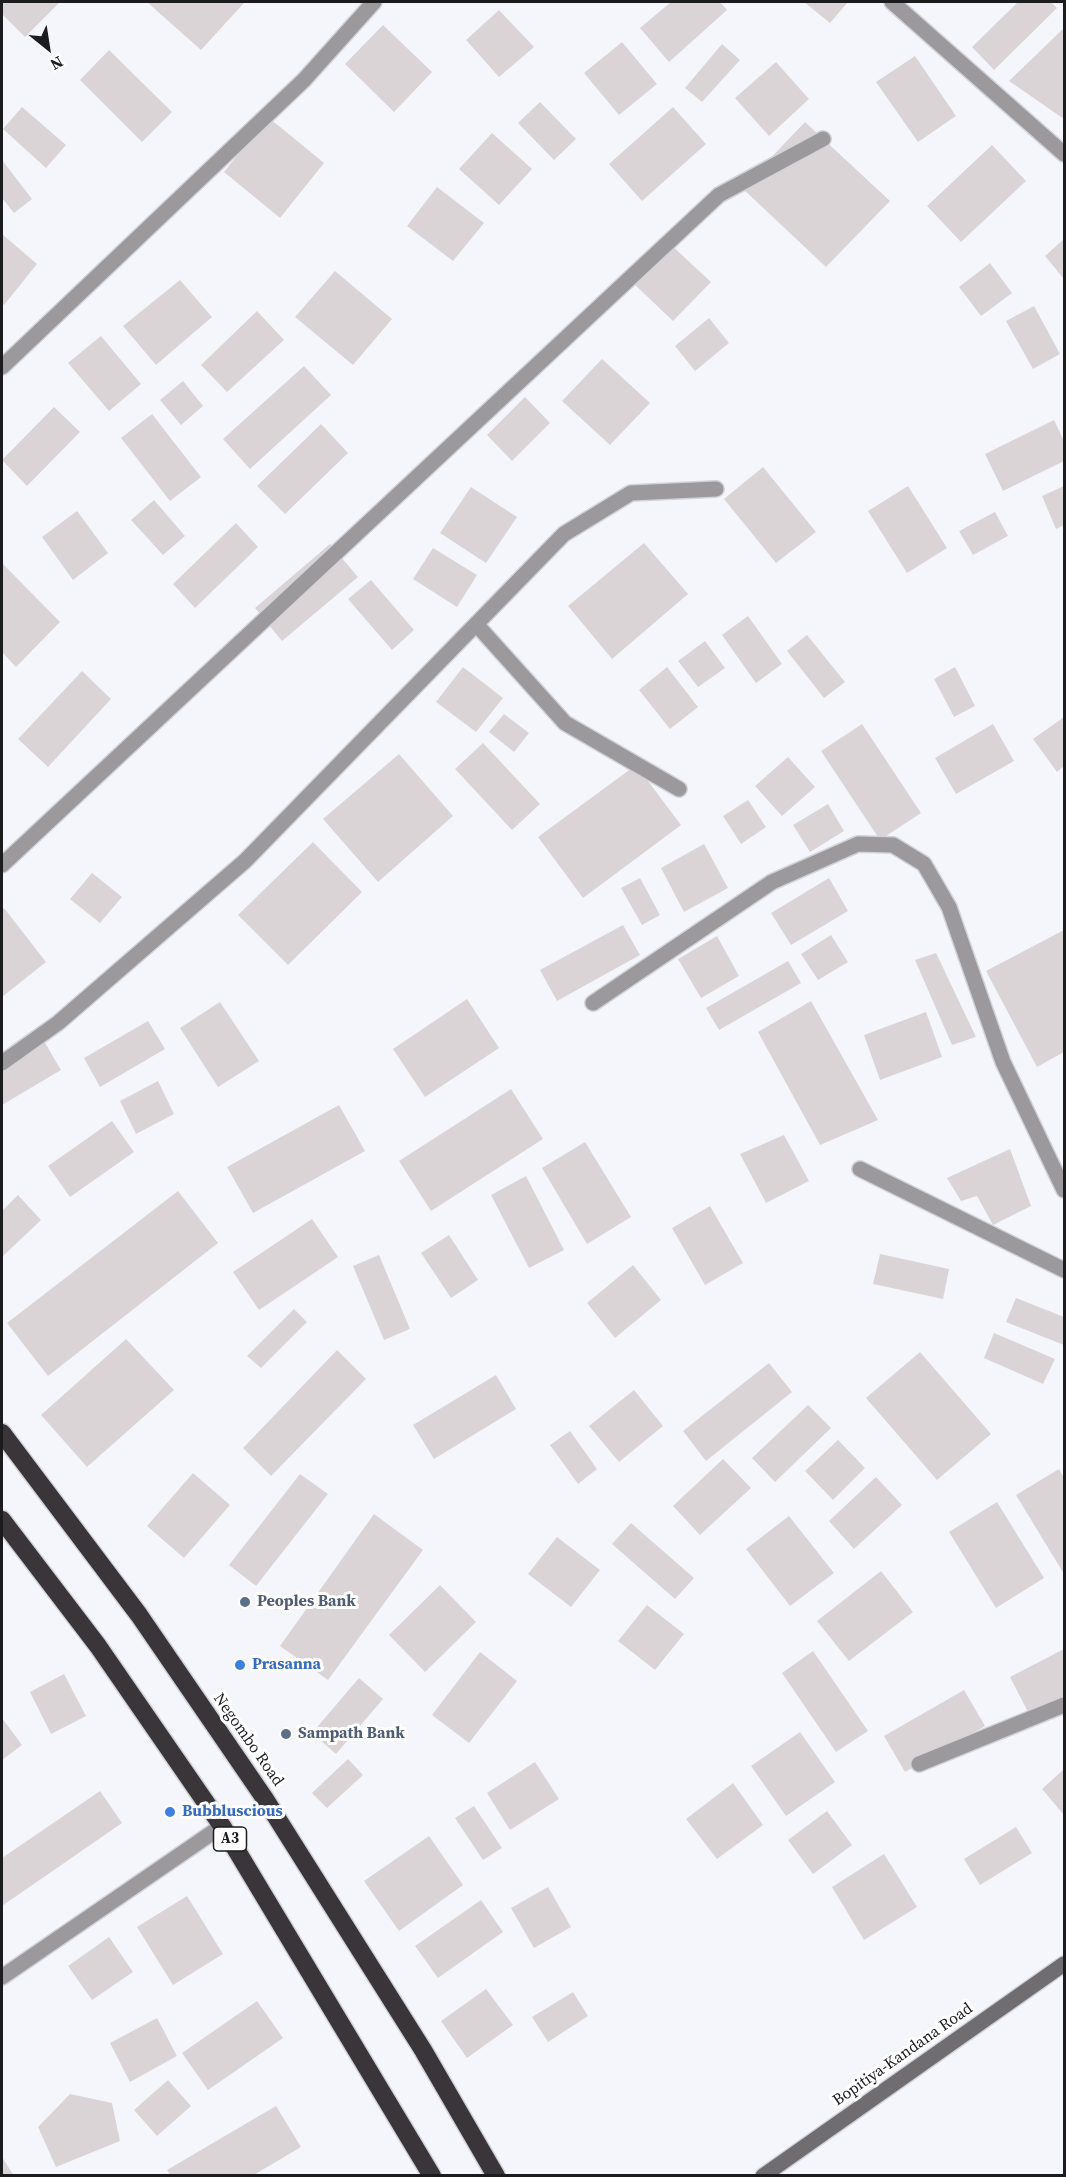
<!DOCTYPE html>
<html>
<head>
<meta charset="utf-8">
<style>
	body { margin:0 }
	#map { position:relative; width:1066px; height:2177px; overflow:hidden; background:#f4f6fc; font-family:"Source Serif 4",serif }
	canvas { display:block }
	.frame { position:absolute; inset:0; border:3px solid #1c1c1f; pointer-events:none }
	.north { position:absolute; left:18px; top:18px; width:60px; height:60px; -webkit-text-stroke:4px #fff; paint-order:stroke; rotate:150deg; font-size:16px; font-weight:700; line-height:24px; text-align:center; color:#1c1c1f }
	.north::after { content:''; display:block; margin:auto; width:21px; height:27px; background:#1c1c1f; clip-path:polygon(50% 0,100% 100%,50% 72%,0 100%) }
</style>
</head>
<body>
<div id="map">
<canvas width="1066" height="2177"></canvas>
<div class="frame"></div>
<div class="north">N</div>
</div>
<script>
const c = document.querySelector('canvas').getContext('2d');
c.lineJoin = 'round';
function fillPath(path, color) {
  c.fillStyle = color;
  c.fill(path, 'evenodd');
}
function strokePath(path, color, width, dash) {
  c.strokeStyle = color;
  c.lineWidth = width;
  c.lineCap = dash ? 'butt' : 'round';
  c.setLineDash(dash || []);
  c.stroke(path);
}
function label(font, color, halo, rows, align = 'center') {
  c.font = font + ' "Source Serif 4",serif';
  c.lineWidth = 6;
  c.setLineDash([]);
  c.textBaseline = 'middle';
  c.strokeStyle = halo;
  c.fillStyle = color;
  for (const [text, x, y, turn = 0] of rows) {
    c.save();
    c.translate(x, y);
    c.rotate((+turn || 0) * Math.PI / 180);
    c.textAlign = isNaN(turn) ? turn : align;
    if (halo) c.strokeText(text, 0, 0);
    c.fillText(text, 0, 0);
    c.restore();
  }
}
fillPath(new Path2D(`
	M2,2h58l-35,35 -23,-23z
	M149,2h93l2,1 -43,47 -53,-47z
	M671,2h49l7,8 -58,52 -29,-34z
	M804,2h44l-18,21z
	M1018,2h33l6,6 -63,62 -22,-23z
	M499,10l35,37 -35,30 -33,-37z
	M383,25l49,47 -38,40 -49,-48z
	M1064,28v91l-55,-38z
	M622,42l35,42 -38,31 -35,-42z
	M722,44l18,16 -38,42 -17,-14z
	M109,50l63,62 -30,30 -62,-62z
	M915,56l41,60 -38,26 -42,-60z
	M776,62l33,37 -40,37 -34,-38z
	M540,102l36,37 -22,21 -36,-37z
	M22,107l44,38 -20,23 -43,-39z
	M673,107l33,37 -64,57 -33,-37z
	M268,117l56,46 -44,55 -56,-46z
	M805,122l85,79 -64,66 -84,-79z
	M492,133l40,36 -33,36 -40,-36z
	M992,145l34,36 -65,61 -34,-36z
	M2,160l30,39 -18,14 -12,-15z
	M437,187l47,36 -31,38 -46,-35z
	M2,234l35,30 -33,41 -2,-2z
	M1064,239v40l-19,-23z
	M669,243l42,39 -38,39 -42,-40z
	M990,263l22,30 -31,23 -22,-29z
	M335,271l57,48 -39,46 -58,-48z
	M180,280l32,37 -56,48 -33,-39z
	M1034,306l26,48 -27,15 -27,-48z
	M257,311l27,29 -57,52 -26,-27z
	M709,318l20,25 -34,28 -20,-25z
	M101,336l40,48 -32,27 -41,-48z
	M602,359l48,44 -40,42 -48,-44z
	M304,366l27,29 -81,74 -27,-30z
	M183,381l20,25 -22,19 -21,-25z
	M525,397l25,26 -38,38 -25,-26z
	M54,407l26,25 -53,54 -25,-26z
	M152,414l49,63 -31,24 -49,-63z
	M1054,420l10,21v20l-61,30 -18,-37z
	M321,424l27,29 -63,61 -28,-28z
	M763,467l53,65 -40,31 -52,-64z
	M908,486l39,62 -40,25 -39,-62z
	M1064,486v39l-8,4 -14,-33z
	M471,487l46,30 -31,46 -46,-30z
	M154,500l31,36 -22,19 -32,-35z
	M77,511l31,42 -35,27 -31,-43z
	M995,512l13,24 -35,19 -14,-24z
	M236,523l22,24 -63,61 -22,-24z
	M644,543l44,51 -76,65 -44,-53z
	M330,544l28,33 -76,64 -27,-33z
	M433,548l44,27 -20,32 -44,-28z
	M2,563l58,59 -44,45 -14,-15z
	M371,580l43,50 -22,20 -44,-51z
	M748,616l34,48 -26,19 -34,-48z
	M807,635l38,47 -21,16 -37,-47z
	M705,641l20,27 -27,19 -20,-26z
	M463,667l40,31 -27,34 -40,-30z
	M667,667l31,40 -28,22 -31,-39z
	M955,667l20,39 -21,11 -20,-38z
	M82,671l29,28 -63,68 -30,-28z
	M504,714l25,19 -15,19 -25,-20z
	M1064,717v49l-7,6 -24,-33z
	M862,724l59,89 -41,27 -59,-89z
	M993,724l21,37 -58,33 -21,-36z
	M483,743l57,61 -28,26 -57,-61z
	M399,754l54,62 -75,66 -55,-63z
	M788,757l27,30 -33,29 -27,-30z
	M636,765l45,60 -98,73 -45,-61z
	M748,800l18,27 -25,17 -18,-28z
	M828,804l16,27 -34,21 -17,-27z
	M313,842l49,50 -74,73 -50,-50z
	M704,844l24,44 -44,24 -23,-44z
	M92,873l30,24 -22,26 -30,-24z
	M640,878l20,37 -18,10 -21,-37z
	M829,878l19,33 -57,34 -20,-32z
	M4,908l42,54 -44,35v-87z
	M623,925l17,30 -83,46 -17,-31z
	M1064,930v122l-27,15 -51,-96z
	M831,935l17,27 -30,18 -17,-26z
	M717,936l22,40 -38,22 -23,-39z
	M936,953l40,84 -24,8 -37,-85z
	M788,961l13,22 -82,47 -13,-22z
	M467,999l32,49 -74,49 -32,-48z
	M811,1001l67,119 -58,25 -62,-113z
	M220,1002l39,59 -41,26 -38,-59z
	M926,1012l16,45 -62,23 -16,-45z
	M148,1021l17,28 -65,38 -16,-29z
	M41,1036l20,34 -59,35v-45z
	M158,1081l16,33 -38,20 -16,-33z
	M511,1089l32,50 -112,72 -32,-50z
	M339,1105l26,46 -112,62 -26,-46z
	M112,1121l22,31 -64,45 -22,-31z
	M784,1135l25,46 -43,22 -26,-49z
	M585,1142l46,75 -44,27 -45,-76z
	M1010,1149l21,57 -38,19 -16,-29 -16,5 -14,-23z
	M526,1176l38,74 -35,18 -38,-73z
	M178,1191l40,52 -170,133 -41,-53z
	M18,1195l23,25 -39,37v-46z
	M710,1206l33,57 -38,22 -33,-57z
	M312,1219l26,38 -79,53 -26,-38z
	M449,1235l29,45 -27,18 -30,-45z
	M880,1254l69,15 -6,30 -70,-15z
	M379,1255l31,74 -26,11 -31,-74z
	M633,1265l28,35 -46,38 -28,-35z
	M1016,1298l48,19v28l-58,-23z
	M294,1309l13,13 -46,46 -14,-12z
	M994,1333l61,26 -12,25 -59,-26z
	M126,1339l48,51 -87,77 -46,-52z
	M337,1350l29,29 -95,97 -28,-28z
	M920,1352l71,82 -54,46 -71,-82z
	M769,1363l23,29 -86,69 -23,-30z
	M496,1375l20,34 -82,50 -21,-34z
	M634,1390l29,36 -44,36 -30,-36z
	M808,1405l23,23 -56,54 -23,-24z
	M570,1431l27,38 -19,15 -28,-39z
	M838,1440l27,28 -32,32 -28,-29z
	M723,1459l28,29 -51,47 -27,-29z
	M1059,1469l5,9v96l-48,-79z
	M193,1473l37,32 -46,53 -37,-32z
	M300,1474l28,20 -72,92 -27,-21z
	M876,1477l26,28 -48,44 -25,-28z
	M997,1502l47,76 -48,30 -47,-76z
	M374,1514l49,36 -95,130 -48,-34z
	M789,1516l45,57 -44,33 -44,-57z
	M631,1523l63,55 -19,21 -63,-55z
	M557,1537l43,33 -29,37 -43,-33z
	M881,1571l32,41 -64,49 -32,-40z
	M440,1585l36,37 -51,50 -36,-37z
	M647,1605l37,29 -29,36 -37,-29z
	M1064,1649v48l-35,17 -19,-37z
	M813,1651l55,80 -32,21 -54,-79z
	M480,1652l37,29 -48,62 -37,-28z
	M64,1674l22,42 -35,18 -21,-42z
	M359,1678l24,21 -47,55 -24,-21z
	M964,1690l21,36 -80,46 -21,-36z
	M2,1718l20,27 -20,15z
	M800,1732l35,50 -49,34 -35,-50z
	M348,1759l15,16 -36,33 -15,-15z
	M535,1762l24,37 -49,31 -23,-37z
	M1064,1769v46l-22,-26z
	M733,1783l30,42 -46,34 -31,-40z
	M100,1791l22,32 -120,83v-48z
	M474,1806l28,42 -19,12 -28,-42z
	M827,1811l25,34 -39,29 -25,-34z
	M1016,1827l16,26 -52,32 -16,-26z
	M429,1836l34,49 -64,46 -35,-50z
	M884,1854l33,53 -53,33 -32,-53z
	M548,1887l23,40 -37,21 -23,-40z
	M187,1896l36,58 -50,31 -36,-58z
	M481,1900l22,32 -65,46 -23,-32z
	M109,1937l24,35 -41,28 -24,-34z
	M486,1989l27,36 -46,33 -26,-37z
	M573,1992l15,24 -40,26 -16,-25z
	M257,2001l26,37 -75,52 -26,-37z
	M157,2018l20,38 -47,26 -20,-39z
	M168,2080l23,26 -34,30 -23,-26z
	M70,2094l42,9 8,38 -64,26 -18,-40z
	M276,2106l25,41 -49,29h-81l-4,-6z
	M2,2157l12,19h-12z`), '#dbd4d6');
const street = new Path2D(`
	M892,2l172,152
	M2,367l302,-287 70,-78
	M476,624l89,99 114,66
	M2,865l717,-670 104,-56
	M593,1003l179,-121 86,-38 35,1 31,19 25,43 54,155 61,128
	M2,1063l56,-40 187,-162 319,-327 67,-41 85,-4
	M860,1169l204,101
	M919,1764l145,-59
	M2,1977l220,-151`);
const secondary = new Path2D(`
	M763,2176l301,-212`);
const highway = new Path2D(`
	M2,1433l137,182 126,184 158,251 73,126
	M2,1520l96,126 124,180 210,350`);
strokePath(street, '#d1d3d9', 18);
strokePath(secondary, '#d1d3d9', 18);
strokePath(highway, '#d1d3d9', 21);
strokePath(street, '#9b999b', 15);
strokePath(secondary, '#706d70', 15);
strokePath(highway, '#393539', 18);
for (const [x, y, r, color] of [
	[245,1602,6,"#5c6f8a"],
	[240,1665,6,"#3f7fe0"],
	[286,1734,6,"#5c6f8a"],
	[170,1812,6,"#3f7fe0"]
]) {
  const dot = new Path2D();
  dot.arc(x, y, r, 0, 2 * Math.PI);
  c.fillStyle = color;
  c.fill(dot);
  strokePath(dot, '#fff', 2);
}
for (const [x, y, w] of [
	[230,1839,33]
]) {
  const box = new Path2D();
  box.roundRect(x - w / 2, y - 12, w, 24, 4.5);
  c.fillStyle = '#fff';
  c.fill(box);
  strokePath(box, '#1c1c1f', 1.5);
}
label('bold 15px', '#1c1c1f', null, [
	["A3",230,1839]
]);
label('bold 16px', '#4e5e75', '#fff', [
	["Peoples Bank",257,1602],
	["Sampath Bank",298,1734]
], 'left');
label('bold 16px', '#366cbe', '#fff', [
	["Prasanna",252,1665],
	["Bubbluscious",182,1812]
], 'left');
label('16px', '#1c1c1f', '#fff', [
	["Negombo Road",248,1740,55],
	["Bopitiya-Kandana Road",903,2055,-35]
]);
</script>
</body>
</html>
